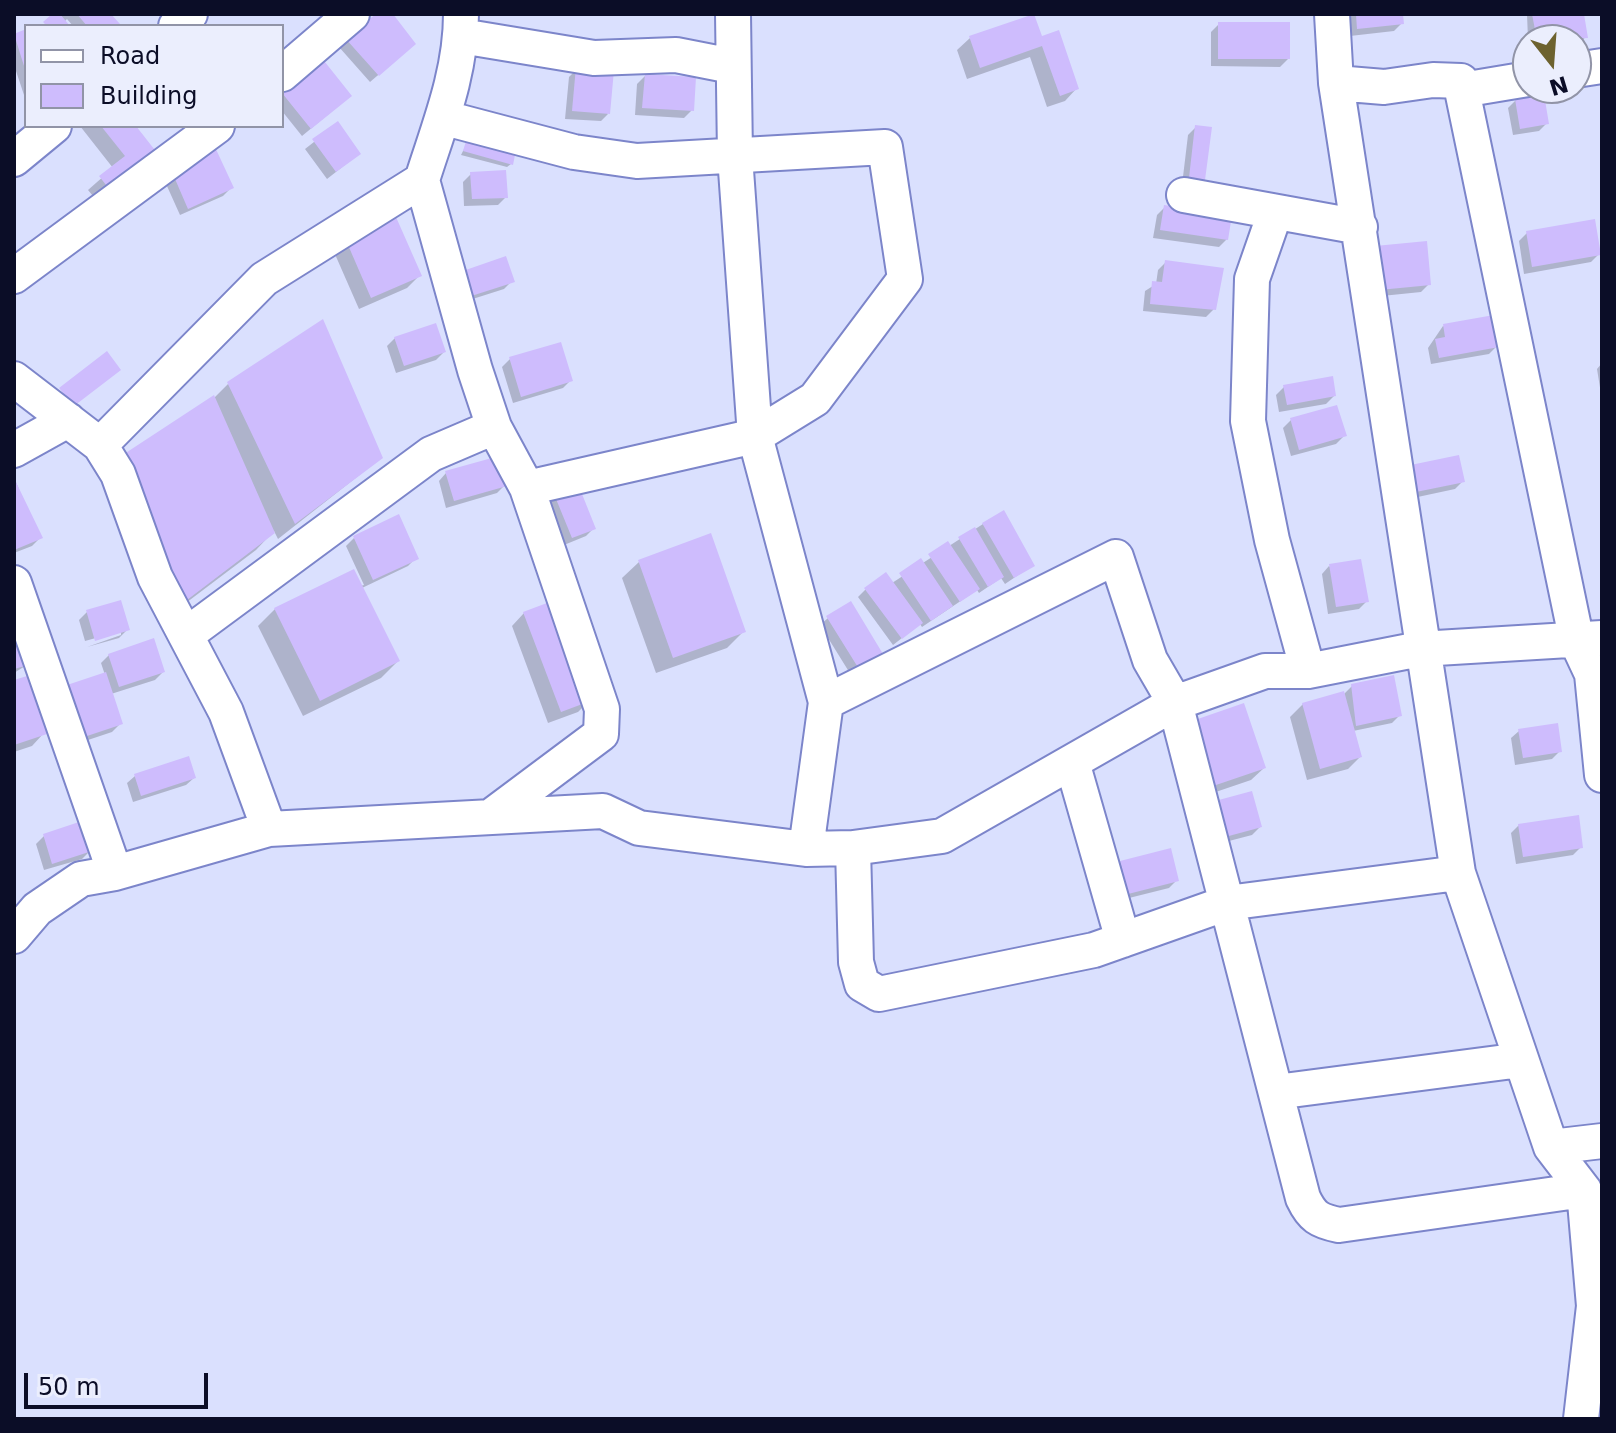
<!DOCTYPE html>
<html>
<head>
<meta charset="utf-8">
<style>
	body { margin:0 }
	#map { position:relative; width:1616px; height:1433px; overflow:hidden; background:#dae0fe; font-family:"DejaVu Sans",sans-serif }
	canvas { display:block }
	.frame { position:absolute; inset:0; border:16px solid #0b0d27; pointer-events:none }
	.legend { position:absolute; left:24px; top:24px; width:260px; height:104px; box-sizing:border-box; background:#ebeefd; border:2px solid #9194a7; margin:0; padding:10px 14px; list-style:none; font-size:24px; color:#0b0d27 }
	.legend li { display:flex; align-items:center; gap:16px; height:40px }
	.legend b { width:40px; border:2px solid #9194a7 }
	.north { position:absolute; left:1512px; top:24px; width:80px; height:80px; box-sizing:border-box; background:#ebeefd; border:2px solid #9194a7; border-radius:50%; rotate:163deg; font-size:22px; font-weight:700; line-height:32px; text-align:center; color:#0b0d27 }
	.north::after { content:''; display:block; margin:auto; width:28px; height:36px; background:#6d622f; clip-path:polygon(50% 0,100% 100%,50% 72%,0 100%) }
	.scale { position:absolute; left:24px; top:1373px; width:184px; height:36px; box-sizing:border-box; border:4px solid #0b0d27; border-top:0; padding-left:10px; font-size:24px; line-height:28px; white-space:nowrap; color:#0b0d27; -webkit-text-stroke:6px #ebeefd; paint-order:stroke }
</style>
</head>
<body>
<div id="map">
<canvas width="1616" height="1433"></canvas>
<div class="frame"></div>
<ul class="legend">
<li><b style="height:10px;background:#fff"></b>Road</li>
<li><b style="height:22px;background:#cebcfd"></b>Building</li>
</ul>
<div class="north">N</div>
<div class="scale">50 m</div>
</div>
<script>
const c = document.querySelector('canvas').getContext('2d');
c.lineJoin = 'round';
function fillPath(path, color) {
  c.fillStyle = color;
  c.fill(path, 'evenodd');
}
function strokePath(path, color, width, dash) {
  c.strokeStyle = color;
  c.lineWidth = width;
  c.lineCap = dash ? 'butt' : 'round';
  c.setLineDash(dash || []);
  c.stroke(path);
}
fillPath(new Path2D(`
	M57,14h51l9,10 -44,2 -6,-7 -3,3 3,4h-25z
	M379,14h12l14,38 -35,30 -31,-35z
	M655,14h35l-35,2z
	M1347,14h54l1,9 -8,8 -44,5z
	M1527,14h55l4,23 -10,8v-5h-48z
	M1033,16l8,22 36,50 -12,13 -18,6 -17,-50 -63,22 -10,-29 13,-12z
	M1219,24l69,35 -8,8 -69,-1v-34z
	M26,32v62l-2,1 -10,-30v-29z
	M577,69l31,45 -7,7 -36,-2 4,-42z
	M645,76l47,34 -8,8 -49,-3 2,-31z
	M282,90l60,13 -40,33 -20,-25z
	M1516,100l31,23 -8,8 -26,4 -5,-27z
	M337,124l22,30 -32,25 -22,-30z
	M80,126h53l22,27 -58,48 -9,-11 25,-22z
	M1196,127l8,52 -8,8 -14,-2 6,-50z
	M467,143l44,21 -4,3 -46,-12z
	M471,174l35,23 -8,8 -34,1 -1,-24z
	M162,175l69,13 -8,8 -43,19z
	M1165,207l62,32 -8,8 -66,-9 4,-23z
	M1527,233l72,21 -8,8 -67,12 -5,-33z
	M346,240l73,36 -12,12 -48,21 -25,-57z
	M1425,243l4,41 -8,8 -49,5z
	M1166,262l48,47 -8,8 -63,-6 2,-20 11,-7 2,-14z
	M458,274l54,7 -8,8 -47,15z
	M322,322l59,136 -103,81 -4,-8 -18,19 -86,65 -67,-139 111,-78 14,-14z
	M1443,326l54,20 -8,8 -58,10 -3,-16z
	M395,338l49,14 -8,8 -40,13 -9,-27z
	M510,359l61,21 -8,8 -50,15 -11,-36z
	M1602,363v37l-5,-31z
	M1284,387l50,9 -8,8 -47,8 -3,-17z
	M1291,420l53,16 -8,8 -45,12 -8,-28z
	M446,473l59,12 -8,8 -51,15 -7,-27z
	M1394,477l69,4 -8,8 -56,12z
	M15,480l25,58 -8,8 -18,7z
	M555,495l39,33 -8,8 -22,9 -17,-42z
	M983,524l50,41 -28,19 -4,-6 -22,15 -2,-3 -55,37 -2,-3 -27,21 -35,-48 8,-8 26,-6z
	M354,538l62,20 -8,8 -46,22 36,73 -17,17 -78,38 -45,-90 17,-17 89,-24 -18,-39z
	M639,562l105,69 -17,17 -71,25 -34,-95z
	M1329,566l38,35 -8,8 -31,5 -6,-40z
	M87,612l40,18 -8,8 -32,9 34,-12v-4l-36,10 -6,-21z
	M524,613l66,87 -12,12 -30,11 -36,-97z
	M828,618l52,36 -29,21 -31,-50z
	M14,649l16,14 -16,10z
	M109,655l54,17 -8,8 -44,14 9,30 -8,8 -39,13 32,-70 -4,-12z
	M14,682l30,51 -12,13 -18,6z
	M1352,686l48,29 -8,8 -39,8 7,26 -12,12 -41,11 -17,-63 13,-13 40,-9z
	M1243,706l21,62 -13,12 -50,17z
	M1519,731l41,20 -8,8 -37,6 -4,-27z
	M135,776l59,2 -8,7 -53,17 -6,-19z
	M1197,814l63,13 -8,8 -46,12z
	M1519,825l62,22 -8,8 -57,9 -5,-31z
	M44,836l46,15 -8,8 -38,11 -8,-26z
	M1121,862l56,18 -8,8 -48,12 -8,-30z`), '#0003');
fillPath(new Path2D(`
	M52,14h8l10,12h-23l-4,-4z
	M77,14h34l9,10 -33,2z
	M376,14h17l23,30 -37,32 -34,-38z
	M1034,14l8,22 17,-6 20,59 -19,7 -18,-50 -62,22 -11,-32z
	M1356,14h47l1,10 -47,5z
	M1532,14h52l4,24 -51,2z
	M1218,22h72v37h-72z
	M26,29v40h-1l-11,-35z
	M321,57l31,39 -41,33 -29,-36v-5z
	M576,67l38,3 -4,44 -38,-3z
	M645,74l51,3 -2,34 -52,-3z
	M1544,94l5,30 -29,5 -5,-30z
	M338,121l23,33 -25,18 -24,-33z
	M1195,125l17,2 -7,53 -16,-2z
	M101,126h35l22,28 -48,36 -11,-14 26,-20z
	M466,141l49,14 -2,10 -50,-14z
	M214,145l20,43 -46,21 -19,-44z
	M506,170l2,28 -36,1 -2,-27z
	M1164,205l68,10 -4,25 -68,-10z
	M396,217l26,59 -51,22 -26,-60z
	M1595,219l6,36 -69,12 -6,-36z
	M1427,241l4,44 -52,5 -4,-44z
	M506,256l9,26 -50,16 -8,-25z
	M1165,260l59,8 -8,42 -66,-6 2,-23 10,1z
	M1494,315l5,32 -60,11 -4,-19 10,-2 -2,-13z
	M323,319l60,139 -88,66 -68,-142z
	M436,323l10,29 -42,14 -10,-29z
	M561,342l12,39 -52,16 -12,-40z
	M107,351l14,19 -47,36 -15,-18z
	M1333,376l3,20 -49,9 -4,-20z
	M214,395l61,138 -88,67 -69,-142z
	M1337,405l10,31 -48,14 -9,-32z
	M1459,455l6,27 -59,12 -5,-27z
	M499,456l8,30 -53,15 -9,-30z
	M14,478l29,60 -29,12z
	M578,484l18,45 -24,9 -18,-44z
	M1004,510l31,56 -21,12 -32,-55z
	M399,514l20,45 -46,21 -20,-44z
	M975,527l29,50 -16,10 -30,-50z
	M711,533l35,99 -73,26 -35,-98z
	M948,541l32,48 -20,13 -32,-48z
	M921,558l32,48 -22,15 -32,-48z
	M1361,559l8,43 -33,5 -7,-43z
	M354,569l46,92 -80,40 -46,-93z
	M886,572l37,51 -21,16 -38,-51z
	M121,600l9,30 -35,11 -9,-31z
	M555,600l38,100 -32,12 -38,-100z
	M851,601l32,53 -24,15 -33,-53z
	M154,638l11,34 -46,15 -11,-33z
	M27,643l5,21 -18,5v-22z
	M106,672l17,52 -42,14 -17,-52z
	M1394,675l8,41 -46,10 -5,-42z
	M27,676l20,58 -33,11v-65z
	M1344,691l18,66 -42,12 -18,-66z
	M1244,703l22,65 -53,18 -21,-65z
	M1558,723l4,29 -39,6 -5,-29z
	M189,756l7,22 -55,18 -7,-22z
	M1252,791l10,36 -48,13 -10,-36z
	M1579,815l4,33 -60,9 -5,-33z
	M82,821l10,30 -40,13 -9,-30z
	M1171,848l8,33 -51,13 -8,-33z`), '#cebcfd');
const minor = new Path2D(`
	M733,14l2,142 20,280 71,266 -20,147
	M1332,14l4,69 122,790 93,274 33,43 10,116 -13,113
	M176,26l14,-12
	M461,36l133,22 82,-3 56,11
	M1576,70l26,-4
	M282,74l70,-60
	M1336,83l48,4 49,-7 28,1 1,9 66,-11
	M1462,90l115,552 15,32 10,101
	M14,159l40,-33
	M422,180c17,-54 39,-107 39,-166
	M1184,195l176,32
	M1275,213l-23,66 -4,142 24,119 36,131
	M14,276l203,-150
	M14,379l86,66 18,29 37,103 71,135 43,117 -154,44 -34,6 -44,30 -23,27
	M100,445l164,-166 158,-99 53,190 19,57 33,61 228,-52 60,-37 90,-120 -20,-132 -248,14 -63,-9 -129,-34
	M14,450l54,-30
	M14,583l101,290
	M186,635l245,-181 63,-27
	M826,702l290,-145 34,103 25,43 128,495c9,19 16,23 36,27l245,-35
	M1072,762l51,178
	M494,814l107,-80 1,-25 -75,-221
	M269,829l334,-18 36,17 167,21 47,-1 89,-12 233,-133 90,-32h43l112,-22 182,-11
	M853,848l3,114 6,22 17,10 215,-44 133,-47 231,-30
	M1276,1092l245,-32
	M1551,1147l51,-6`);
strokePath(minor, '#7c85ca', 38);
strokePath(minor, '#fff', 34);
</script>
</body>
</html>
